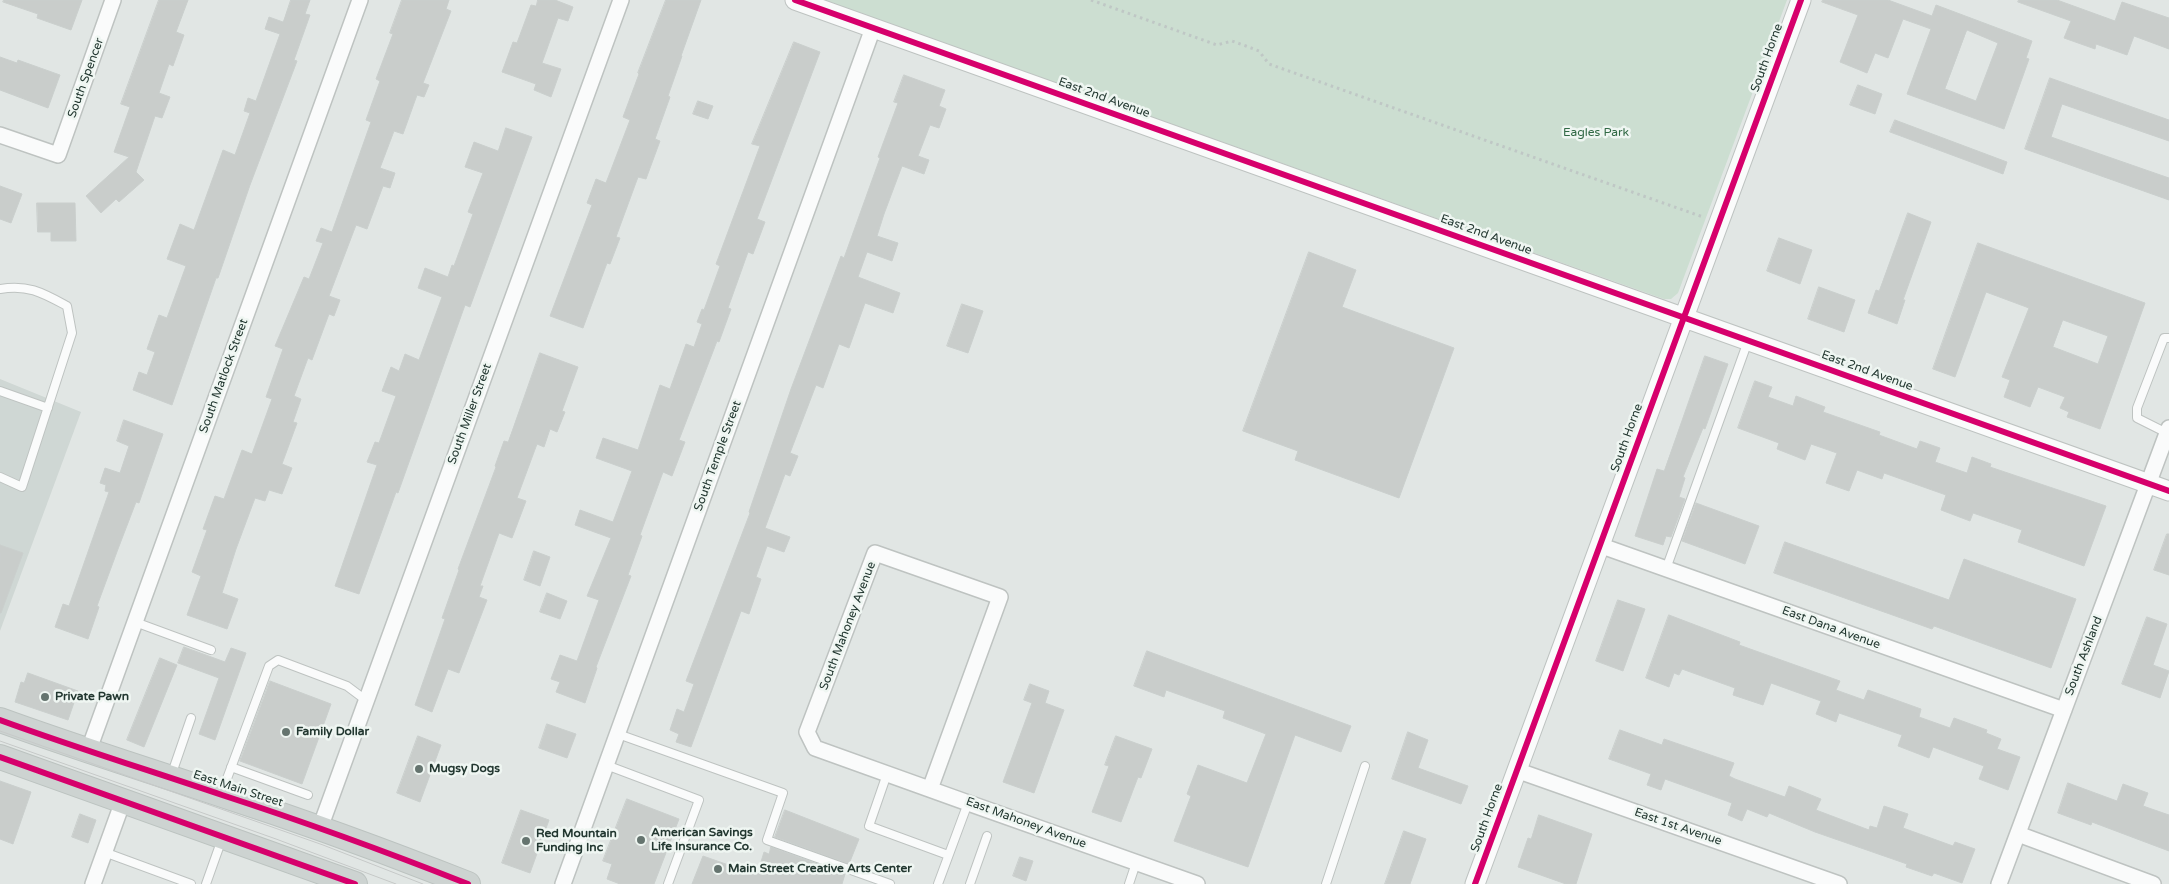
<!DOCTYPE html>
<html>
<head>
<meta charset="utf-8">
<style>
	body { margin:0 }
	canvas { display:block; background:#e1e6e4 }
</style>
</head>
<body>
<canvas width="2169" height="884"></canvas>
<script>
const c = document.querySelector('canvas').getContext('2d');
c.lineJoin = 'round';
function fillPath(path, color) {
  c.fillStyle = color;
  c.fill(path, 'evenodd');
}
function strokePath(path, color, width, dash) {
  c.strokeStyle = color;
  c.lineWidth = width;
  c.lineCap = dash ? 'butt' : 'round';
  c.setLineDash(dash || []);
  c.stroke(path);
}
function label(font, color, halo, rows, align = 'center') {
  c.font = font + ' "Varela Round",sans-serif';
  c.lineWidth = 5;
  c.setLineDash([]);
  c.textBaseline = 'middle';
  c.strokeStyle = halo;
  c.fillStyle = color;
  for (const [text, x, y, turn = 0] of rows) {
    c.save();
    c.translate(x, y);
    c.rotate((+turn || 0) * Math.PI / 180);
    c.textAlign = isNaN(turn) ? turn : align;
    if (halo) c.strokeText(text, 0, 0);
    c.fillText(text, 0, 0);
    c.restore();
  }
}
fillPath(new Path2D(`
	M0,379l81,33 -81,219z`), '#cfd7d4');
fillPath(new Path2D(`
	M823,0h964l-109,293 -7,6h-7z`), '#ccded1');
const building = new Path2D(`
	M4,0h78l-11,30 -34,-12 1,-4 -35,-12z
	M159,0h29l-12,32 8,3 -11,31 -4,-2 -10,29 11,4 -8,21 -7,-2 -19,56 8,8 -25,22 -3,-3 -15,14 -15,-17 43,-39 -15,-5 16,-45 -9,-3z
	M291,0h19l-5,14 5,1 -16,45 3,1 -47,124 -32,93h-2l-44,127 -39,-15 6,-18 8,3 8,-23 -8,-3 12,-34 8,3 19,-52 -19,-7 13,-35 14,6 29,-80 12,5 15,-42 -6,-2 4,-13 8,3 24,-67 -15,-5 4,-12 14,5z
	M402,0h47l-3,9 5,2 -28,72 6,2 -5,12 -7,-2 -14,39 -9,-3 -14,37 15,5 -5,15 -7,-2 -16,43 -11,-4 -27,71 11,4 -6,16 -5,-2 -17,46 -4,-2 -14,38 7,3 -8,23 4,1 -15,41 10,4 -10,26 -13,-4 -4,11 -10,-3 -19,51 -14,44 16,6 -11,30 -40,-14 14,-39 -9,-4 15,-42 -4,-1 12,-33 9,3 18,-49 10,4 20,-55 -6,-2 17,-48 -8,-3 29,-69 5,2 14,-36 -7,-2 5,-13 11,4 39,-110 -5,-2 14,-39 -4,-2 17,-45 -3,-1z
	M538,0h17l18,7 -5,14 -10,-3 -16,45 19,6 -10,28 -17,-7 2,-6 -34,-12 11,-30 4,1 14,-38 5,1z
	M666,0h35l-20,56h1l-14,40 2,1 -15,42 5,2 -14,38 -8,-2 -22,60 4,1 -10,26 -3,-1 -24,65 -33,-12 42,-111 -5,-2 9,-24 10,4 24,-63 -7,-3 16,-43 -1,-1z
	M1823,0h65l44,16 4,-11 96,36 -6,17 3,1 -25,70 -97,-35 24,-65 -28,-10 -15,39 -13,-5 -8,20 -27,-11 18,-47 -36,-13zM1967,30l31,13 -22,58 -31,-12z
	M2019,0h38l58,21 7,-19 47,16v31l-35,-13 -7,19 -31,-11 -1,5 -31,-11 7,-17 -53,-19z
	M794,42l26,10 -63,167 8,3 -12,32 -5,-2 -20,56 3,1 -12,33 -2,-1 -38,99 6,2 -13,34 -9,-4 -23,63 2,1 -14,39 3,1 -35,91 1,1 -12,35 -29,-11 4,-10 -9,-3 9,-24 17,6 22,-61 -12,-4 24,-58 -36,-13 5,-15 33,12 19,-51 -36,-13 7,-20 35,12 22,-65 10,4 16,-45 8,3 8,-23 -5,-2 5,-13 2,1 16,-44 -4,-2 44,-118 -8,-2z
	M0,57l17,6 1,-3 42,15 -12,33 -48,-18z
	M904,75l41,15 -6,16 7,3 -7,19 -9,-3 -12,31 11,4 -5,14 -22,-8 -18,48 -7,22 21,7 -6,18 -25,-9 -9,25 42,16 -7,20 -28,-10 -16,45 -10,-4 -16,44 -7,-3 -26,68 8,3 -8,20 -5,-2 -20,54 25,9 -6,15 -17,-6 -11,31 5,2 -12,35 -8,-3 -50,136 -15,-5 3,-8 -9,-4 7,-21 7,3 10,-28 -8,-3 64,-168 -1,-1 42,-123 50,-133 3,2 36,-100 -2,-1 20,-54 -4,-1z
	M2050,78l119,42v21l-107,-37 -11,33 118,41v22l-144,-51z
	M1858,85l24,9 -7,20 -25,-9z
	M698,101l15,5 -5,13 -15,-5z
	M1895,120l112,42 -4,12 -113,-42z
	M506,128l26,9 -62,170 -5,-2 -67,188 -2,-1 -37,102 -24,-8 42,-121 -10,-3 8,-20 4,1 17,-47 -14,-5 9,-24 8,4 6,-17 14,6 23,-63 -24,-9 7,-20 23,9 4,-12 2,1 19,-52 -5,-2 15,-39 -18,-6 9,-25 24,9z
	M0,186l22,8 -11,29 -11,-4z
	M37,203h38l1,38h-25v-9h-13z
	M1908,213l23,9 -28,78h2l-8,24 -29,-11 8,-23 3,1z
	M1779,238l33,12 -12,34 -33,-13z
	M1978,243l167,60 -45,126 -33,-12 2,-5 -9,-4 5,-11 -27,-10 -8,20 -26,-10 6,-17 -8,-3 27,-69 -43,-16 -31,85 -22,-8zM2063,320l45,16 -10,28 -45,-17z
	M1309,252l47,18 -14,37 112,41 -55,150 -104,-38 3,-9 -55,-20z
	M1819,287l36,13 -11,32 -36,-13z
	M962,304l21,7 -15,42 -21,-7z
	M540,353l38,14 -16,44 3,1 -8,20 -7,-3 -6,18 -7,-3 -20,54 9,3 -14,37 -13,-5 -19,53h3l-4,11 8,3 -28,73 -11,-4 -16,43 -17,-7 30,-86 -3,-1 17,-48 -1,-1 38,-102 -1,-1 9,-25 4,1z
	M1705,356l23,8 -23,65 -2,-1 -20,49 2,1 -6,19 6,2 -14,38 -5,-1 -3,9 -28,-9 22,-67 7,2z
	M1755,381l17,6 -4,10 25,9 3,-10 29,11 -2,5 57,20 -1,3 38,14 3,-8 20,7 -5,14 32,11 5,-16 19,7 -1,3 116,39 -22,60 -66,-24 4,-12 -49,-17 -3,8 -29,-11 5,-15 -62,-22 -2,6 -25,-9 -8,21 -23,-8 11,-30 -26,-9 -6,16 -28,-11 2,-6 -41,-15z
	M124,420l39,14 -24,69 -3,-1 -18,47 -21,57 2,1 -11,32 -33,-12 8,-23 6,2 40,-114 -4,-1 1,-6 -6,-2 5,-15 15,5 9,-27 -12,-5z
	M1696,503l63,23 -14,38 -63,-23z
	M2167,534h2v41l-15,-5z
	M1785,542l164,58 15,-41 112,40 -25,69 -117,-42 -2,3 -158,-56z
	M0,545l23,8 -22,60h-1z
	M534,551l16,6 -10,29 -16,-6z
	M547,593l20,8 -7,18 -20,-7z
	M1618,600l27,9 -22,62 -27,-10z
	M1669,615l71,27 -1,3 101,36 -4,9 28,10 4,-10 53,19 -2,8 31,11 4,-10 33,12 -1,3 15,6 -4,10 23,8 -12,33 -29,-11 5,-13 -51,-19 -4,11 -31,-12 4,-11 -63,-22 -3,9 -20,-8 5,-13 -50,-18 -8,22 -30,-10 2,-7 -53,-19 -3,6 -5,-2 -5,14 -23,-9z
	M2147,617l20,7 -14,41 16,6 -9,27 -38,-14z
	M184,647l41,15 6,-14 15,5 -31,87 -16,-6 20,-56 -41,-15z
	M1147,651l204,75 -10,26 -46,-17 -47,132 -74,-26 17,-45 -4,-2 11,-29 49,18 19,-49 -43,-16 2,-7 -59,-21 -2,7 -30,-11z
	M160,658l17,7 -33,82 -17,-7z
	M28,673l50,18 -10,29 -53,-18 6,-20 3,1z
	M270,681l61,23 -29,80 -62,-23z
	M1030,684l19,7 -4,12 19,7 -30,83 -31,-11 29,-79 -8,-3z
	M547,724l29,10 -9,24 -28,-10z
	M1620,730l42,15 2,-6 70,24 -5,13 6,3 50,18 4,-11 32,13 -5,11 53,20 1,-4 7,2 7,-22 24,8 -5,14 50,18 2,-4 20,7 -13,34 -28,-10 -2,3 -26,-9 1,-3 -92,-32 -46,-19 -2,4 -20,-8 -5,12 -14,-6 4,-12 -67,-24 -4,11 -14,-5 4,-11 -42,-15z
	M1408,732l20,8 -10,28 50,18 -7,18 -69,-25z
	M418,736l23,9 -21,57 -23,-9z
	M1116,736l36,13 -11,29 -3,-1 -17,45 -29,-10 17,-46 -4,-1z
	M0,781l31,11 -18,52 -13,-5z
	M2068,783l49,18 6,-17 25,9 -5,13 26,9v36l-77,-29 -1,3 -33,-12z
	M627,799l52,20 -25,65h-34l-13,-5 5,-15 -9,-3z
	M521,810l28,10 -19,53 -28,-10z
	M785,810l74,29 -10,25 -74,-27z
	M80,814l16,6 -8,23 -16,-6z
	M1539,815l53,19 -16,50h-10l-48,-17 10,-29 3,1z
	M1404,831l22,8 -16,45h-25z
	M771,847l74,27 -3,10h-150l11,-28 54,19 7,-23 5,2z
	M1020,857l13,4 -7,20 -13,-5z`);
fillPath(building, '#c9cdcb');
strokePath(building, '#cacfcd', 1);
const service = new Path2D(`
	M0,289c28,-5 43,4 67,17l5,27 -50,154 -22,-10
	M0,391l48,17
	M2167,433l-30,-15v-10l27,-70h5
	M1666,569l82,-228
	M135,622l76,28
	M618,734l165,59 -16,47 123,44
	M606,765l93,35 -31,84
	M231,767l77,28
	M887,774l-18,52 79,29
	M171,776l20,-58
	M222,792l47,-126 9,-6 69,26 20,15
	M104,852l87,32
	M206,884l16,-45
	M938,884l30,-81
	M970,884l17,-48
	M1129,884l7,-21
	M1326,884l39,-118`);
const minor = new Path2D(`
	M0,135l58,20 55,-155
	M1599,545l465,165
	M88,752l272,-752
	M1516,770l323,114
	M930,789l70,-192 -125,-44 -68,179 8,16c127,46 255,91 382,136
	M320,828l301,-828
	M2018,834l135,50
	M93,884l30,-83
	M563,884l310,-856
	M1999,884l170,-456`);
const tertiary = new Path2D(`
	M795,0l1374,491
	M1475,884l326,-884`);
const primary = new Path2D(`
	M0,720c74,27 148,50 222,75 83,27 165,57 246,89
	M0,757l355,127`);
strokePath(service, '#bec3c1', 10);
strokePath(minor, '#bec3c1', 18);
strokePath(tertiary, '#bec3c1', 21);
strokePath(primary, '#bcc3c0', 26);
strokePath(new Path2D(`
	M1091,0l126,45 15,-4 14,5 13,5 10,13 434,153`), '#bfc7c5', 3, [2.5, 4]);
strokePath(service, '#fafbfb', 8);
strokePath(minor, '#fafbfb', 15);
strokePath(tertiary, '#fafbfb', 19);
strokePath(primary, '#cdd3d1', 24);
strokePath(new Path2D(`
	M0,731l323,114 100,39
	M0,741l276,98 120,45`), '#c6c9c8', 1);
strokePath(new Path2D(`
	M795,0l1374,491
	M0,720c74,27 148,50 222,75 83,27 165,57 246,89
	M0,757l355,127
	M1475,884l326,-884`), '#d6006c', 6);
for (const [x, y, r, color] of [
	[45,697,5,"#65746f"],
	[286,732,5,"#65746f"],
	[419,769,5,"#65746f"],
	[641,840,5,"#65746f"],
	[526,841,5,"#65746f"],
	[718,869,5,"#65746f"]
]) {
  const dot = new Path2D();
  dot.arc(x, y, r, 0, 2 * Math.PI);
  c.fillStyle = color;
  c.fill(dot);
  strokePath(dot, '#eff6f2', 2);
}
label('12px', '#223730', '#eff6f2', [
	["South Horne",1767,58,-70],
	["South Spencer",86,78,-70],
	["East 2nd Avenue",1104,98,20],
	["East 2nd Avenue",1486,235,20],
	["East 2nd Avenue",1867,371,20],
	["South Matlock Street",224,376,-70],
	["South Miller Street",470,414,-70],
	["South Horne",1627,438,-70],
	["South Temple Street",718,456,-70],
	["South Mahoney Avenue",848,626,-69],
	["East Dana Avenue",1831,628,20],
	["South Ashland",2084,656,-69],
	["East Main Street",238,789,18],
	["South Horne",1487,818,-70],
	["East Mahoney Avenue",1026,823,20],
	["East 1st Avenue",1678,827,19]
]);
label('12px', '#316945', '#eff6f2', [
	["Eagles Park",1596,133]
]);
label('bold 12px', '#223730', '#eff6f2', [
	["Private Pawn",55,697],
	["Family Dollar",296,732],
	["Mugsy Dogs",429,769],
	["American Savings",651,833],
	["Life Insurance Co.",651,847],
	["Red Mountain",536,834],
	["Funding Inc",536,848],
	["Main Street Creative Arts Center",728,869]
], 'left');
</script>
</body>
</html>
